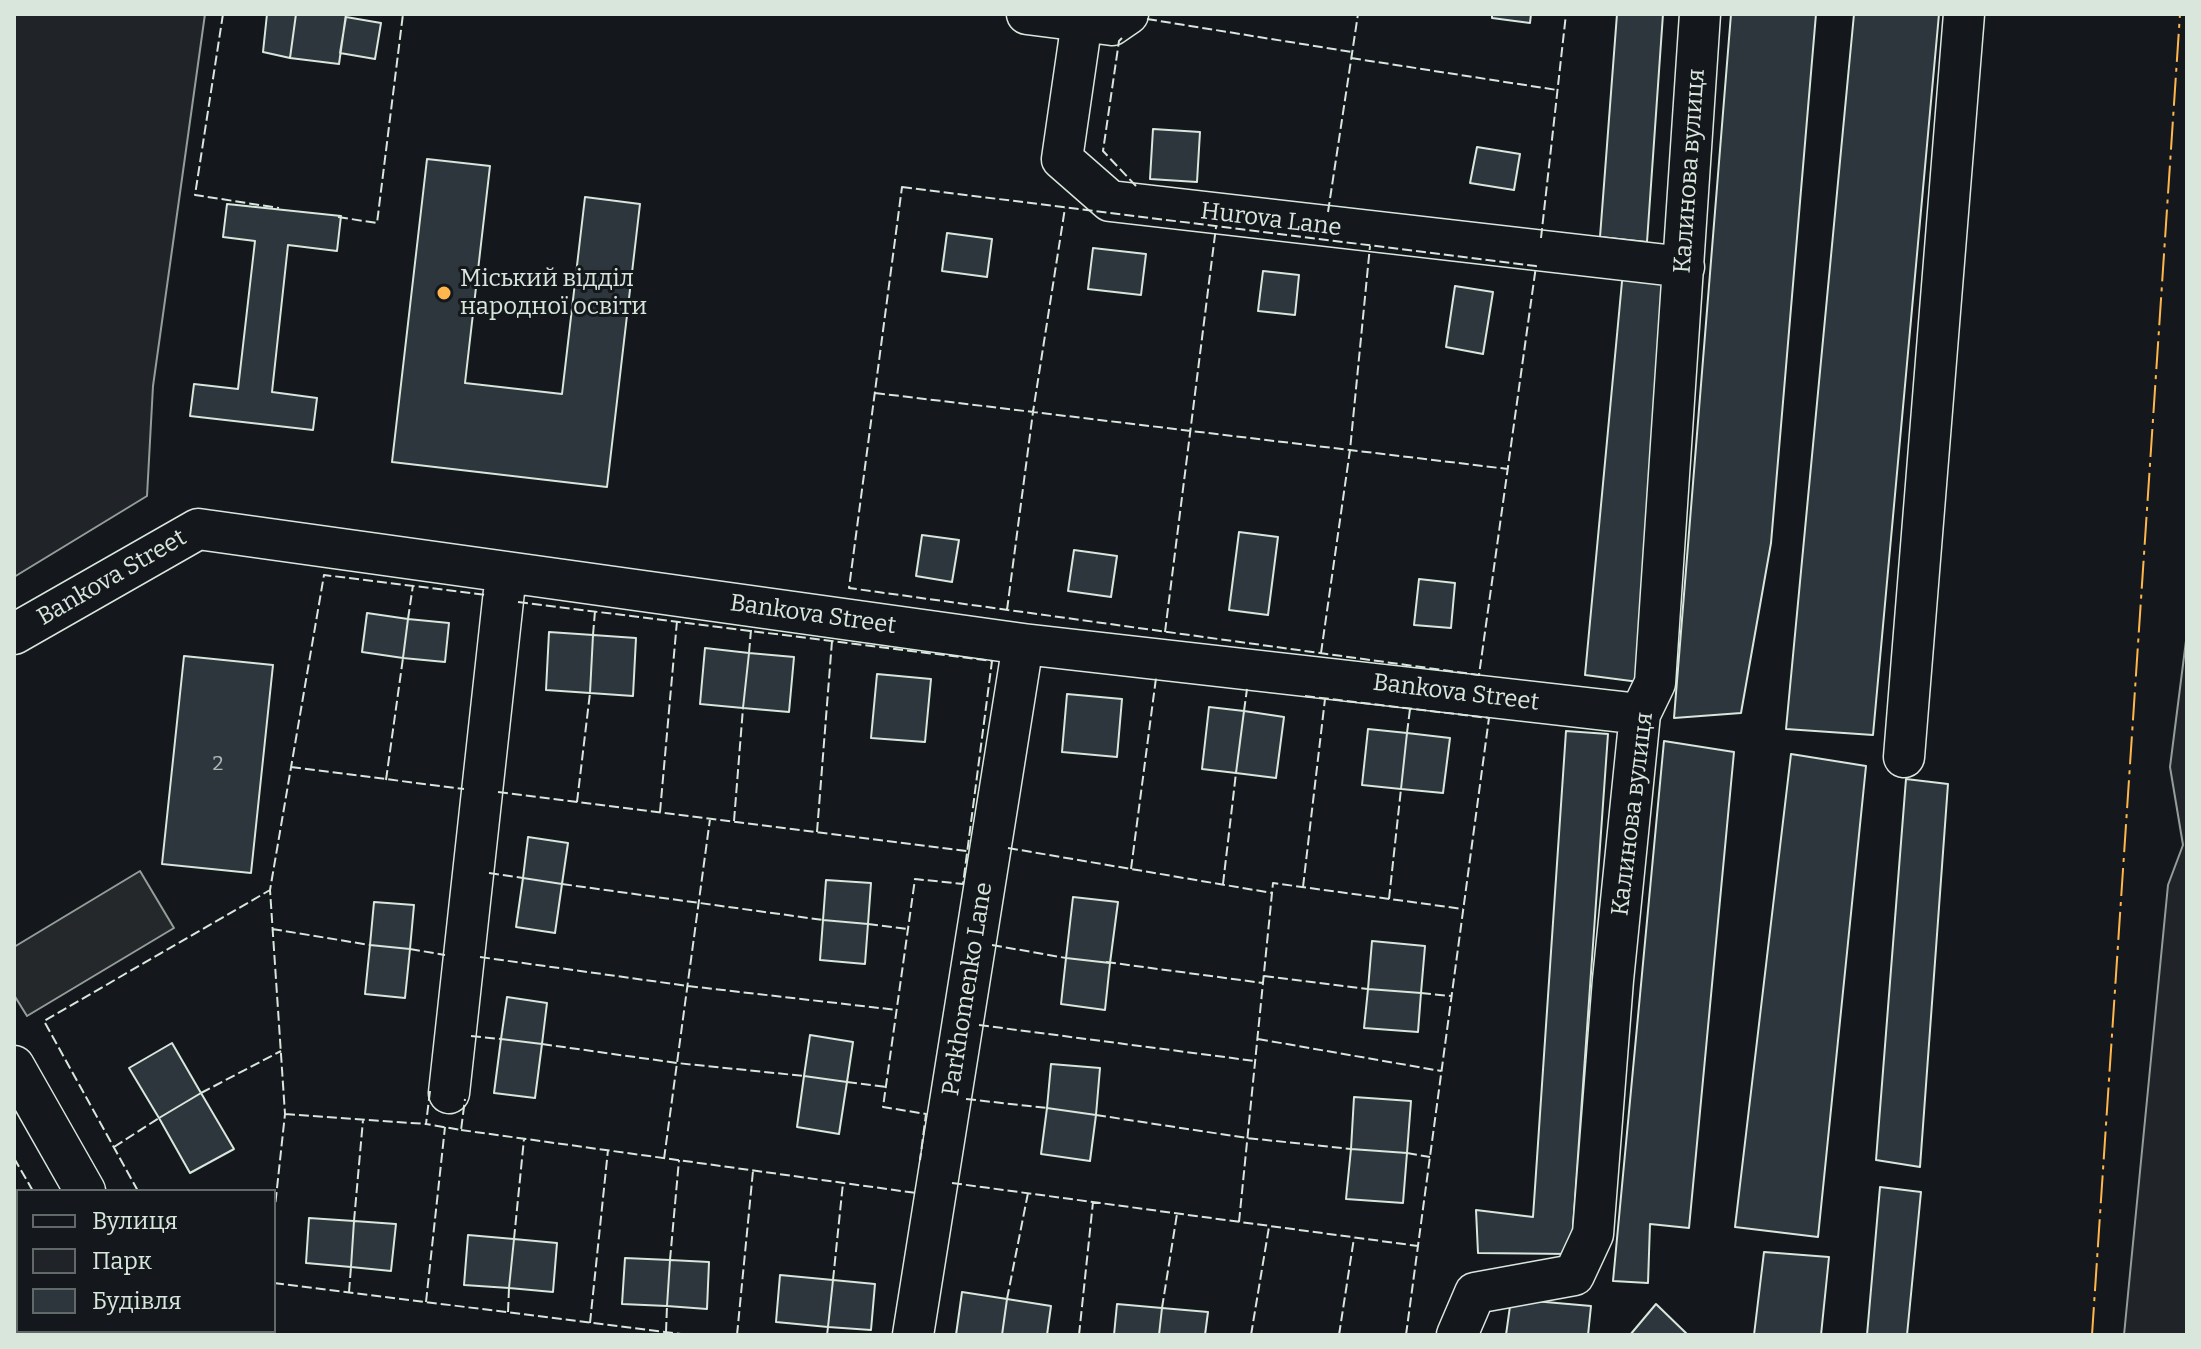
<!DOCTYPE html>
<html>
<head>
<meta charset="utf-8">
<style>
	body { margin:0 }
	#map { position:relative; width:2201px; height:1349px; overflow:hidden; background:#14181c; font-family:Bitter,serif }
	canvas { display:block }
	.frame { position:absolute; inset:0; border:16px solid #d8e6dc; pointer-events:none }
	.legend { position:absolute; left:16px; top:1189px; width:260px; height:144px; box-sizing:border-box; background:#14181c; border:2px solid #626a69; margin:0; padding:10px 14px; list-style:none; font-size:24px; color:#d8e6dc }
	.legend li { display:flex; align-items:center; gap:16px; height:40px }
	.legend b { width:40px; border:2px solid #626a69 }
</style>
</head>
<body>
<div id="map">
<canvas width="2201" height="1349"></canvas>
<div class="frame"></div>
<ul class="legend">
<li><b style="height:10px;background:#14181c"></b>Вулиця</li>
<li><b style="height:22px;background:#202428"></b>Парк</li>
<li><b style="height:22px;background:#2c363c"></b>Будівля</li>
</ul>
</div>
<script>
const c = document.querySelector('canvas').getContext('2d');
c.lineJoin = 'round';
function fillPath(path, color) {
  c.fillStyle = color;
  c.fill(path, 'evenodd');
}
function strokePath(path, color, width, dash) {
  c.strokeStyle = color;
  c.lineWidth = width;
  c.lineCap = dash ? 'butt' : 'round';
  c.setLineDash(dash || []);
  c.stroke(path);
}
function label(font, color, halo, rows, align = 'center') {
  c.font = font + ' Bitter,serif';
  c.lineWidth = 6;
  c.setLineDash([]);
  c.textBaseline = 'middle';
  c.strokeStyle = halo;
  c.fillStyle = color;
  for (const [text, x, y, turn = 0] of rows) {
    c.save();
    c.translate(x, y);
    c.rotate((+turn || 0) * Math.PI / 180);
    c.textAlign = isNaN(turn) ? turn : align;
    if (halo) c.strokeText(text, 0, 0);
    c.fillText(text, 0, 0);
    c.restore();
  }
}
const green = new Path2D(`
	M14,14h191l-52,372 -6,110 -133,81z
	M2187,633v702h-63l44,-450 15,-40 -13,-78z`);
fillPath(green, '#202428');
strokePath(green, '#939e99', 2);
const parking = new Path2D(`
	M140,871l34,57 -147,88 -13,-21v-48z`);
fillPath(parking, '#24282b');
strokePath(parking, '#939e99', 2);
const building = new Path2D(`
	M267,14h29l-6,44 -27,-6z
	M296,14h50l-7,50 -49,-6z
	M1492,14h39l-1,9 -38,-5z
	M1617,14h46l-16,228 -47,-5z
	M1731,14h85l-45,529 -30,170 -67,5z
	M1854,14h85l-66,721 -87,-6z
	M346,17l35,6 -6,36 -35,-6z
	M1153,129l47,3 -3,50 -47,-3z
	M1477,147l43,7 -6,36 -44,-7z
	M427,159l63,7 -25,217 97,11 23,-197 55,7 -33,283 -215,-25z
	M227,204l114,12 -4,35 -49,-6 -16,147 45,6 -4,32 -123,-14 4,-32 44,5 17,-148 -32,-4z
	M947,233l45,6 -5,38 -45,-6z
	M1093,248l53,6 -5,41 -53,-6z
	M1263,271l36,4 -4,40 -37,-4z
	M1623,271l43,9 -27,402 -54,-7z
	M1455,286l38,6 -10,62 -37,-7z
	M1239,532l39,5 -10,78 -39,-5z
	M922,535l37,5 -7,42 -36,-6z
	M1074,550l43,6 -6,41 -43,-6z
	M1419,579l36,4 -4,45 -37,-3z
	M367,613l41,6 -5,39 -41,-6z
	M408,619l41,4 -4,39 -42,-4z
	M549,632l44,3 -3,58 -44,-3z
	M593,635l43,3 -3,58 -43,-3z
	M705,648l44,5 -6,55 -43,-4z
	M749,653l45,4 -5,55 -46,-4z
	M184,656l89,9 -22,208 -89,-9z
	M877,674l54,5 -6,63 -54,-4z
	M1067,694l55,5 -5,58 -55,-5z
	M1209,707l35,4 -8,62 -34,-4z
	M1244,711l40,6 -8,61 -40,-5z
	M1368,729l39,4 -6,56 -39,-4z
	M1566,731l42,3 -37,520 -93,-1 -2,-43 57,7z
	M1407,733l43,5 -7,55 -42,-4z
	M1664,741l70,11 -45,476 -39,-4 -2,59 -35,-2z
	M1791,754l75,12 -48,471 -83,-10z
	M1906,779l42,5 -28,383 -44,-7z
	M528,837l40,6 -6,41 -39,-6z
	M523,878l39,6 -7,49 -39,-6z
	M826,880l45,3 -3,41 -45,-4z
	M1073,897l45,5 -8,61 -44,-5z
	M374,902l40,3 -4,44 -40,-4z
	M823,920l45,4 -3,40 -45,-4z
	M1372,941l53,5 -4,47 -53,-4z
	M370,945l40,4 -5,49 -40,-4z
	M1066,958l44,5 -5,47 -44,-6z
	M1368,989l53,4 -3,39 -54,-4z
	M507,997l40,6 -5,41 -41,-5z
	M810,1035l43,7 -6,40 -43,-6z
	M501,1039l41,5 -7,54 -41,-5z
	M172,1043l29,50 -42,25 -30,-50z
	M1051,1064l49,4 -4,47 -49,-7z
	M804,1076l43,6 -8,52 -42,-7z
	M201,1093l33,56 -44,24 -31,-55z
	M1354,1097l57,4 -4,52 -56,-4z
	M1047,1108l49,7 -6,46 -49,-7z
	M1351,1149l56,4 -4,50 -57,-4z
	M1880,1187l41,5 -14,143h-40z
	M14,1210l4,7v35l-4,2z
	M309,1218l45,3 -3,46 -45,-4z
	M354,1221l42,3 -5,47 -40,-4z
	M468,1235l46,4 -5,49 -45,-3z
	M514,1239l43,4 -4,49 -44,-4z
	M1764,1252l65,5 -8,78h-67z
	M625,1258l45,2 -3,46 -45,-2z
	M670,1260l39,2 -2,47 -40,-3z
	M780,1275l53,5 -5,47 -52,-5z
	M833,1280l42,4 -4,46 -43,-3z
	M962,1292l45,7 -5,36h-46z
	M1007,1299l44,7 -4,29h-45z
	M1511,1299l80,7 -3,29h-82z
	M1117,1304l45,4 -3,27h-45z
	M1656,1304l32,31h-58z
	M1162,1308l46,4 -3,23h-46z`);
fillPath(building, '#2c363c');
strokePath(building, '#d8e6dc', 2);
const minor = new Path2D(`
	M1027,14l55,7
	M1128,14l-16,11 -30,-4 -20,138 48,42 574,66
	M14,634l184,-105 825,115 617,70
	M1904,757l60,-743
	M14,1066l71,125
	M449,1093l57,-520
	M159,1335v-4
	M913,1335l110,-691
	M1457,1335l18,-42 99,-18 19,-41 20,-254 27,-266 15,-31 45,-669`);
strokePath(minor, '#d8e6dc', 43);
strokePath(minor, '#14181c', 40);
strokePath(new Path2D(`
	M223,14l-28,181 84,13
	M1147,19l205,33
	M1122,38l-3,3 -16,110 33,35
	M1351,58l206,32
	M902,187l634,79 -57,409 -630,-87z
	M1328,212l30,-198
	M338,217l39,6 26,-209
	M1541,238l25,-224
	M875,393l633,76
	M518,602l474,59 -29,223 -48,-5 -32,228 43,7 -6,46
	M1007,610l26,-198 32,-204
	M408,619l5,-34
	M1165,632l51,-405
	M593,635l2,-24
	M749,653l2,-23
	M1321,653l29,-203 20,-204
	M1305,696l184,22 -83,617
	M1244,711l3,-22
	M1407,733l3,-24
	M291,767l173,22
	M386,780l17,-122
	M498,792l469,59
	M577,802l13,-109
	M660,812l17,-191
	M734,821l9,-113
	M817,832l15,-191
	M1008,848l264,45
	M1131,869l25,-191
	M489,873l34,5
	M562,884l261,36
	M1223,884l13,-111
	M1303,887l22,-188
	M1389,899l12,-110
	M868,924l40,5
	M272,929l98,16
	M992,945l74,13
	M410,949l35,6
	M480,957l208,29 209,24
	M1106,962l157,21
	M1264,976l104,13
	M1421,993l30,3
	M979,1025l276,36
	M471,1036l30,3
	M1258,1039l183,32
	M542,1044l135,19 127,13
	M847,1082l40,5
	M430,1091l-4,33 35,6 4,-31
	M201,1093l80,-42
	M966,1099l81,9
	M285,1114l141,10
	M1096,1115l151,23 104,11
	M461,1130l455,63
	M114,1147l45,-29
	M1407,1153l23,4
	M14,1158l19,33
	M664,1159l46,-340
	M952,1183l466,63
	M138,1191l-94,-170 226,-131
	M14,1201l4,-2
	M274,1216l11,-102 -15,-224 54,-315 163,20
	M354,1221l9,-101
	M1239,1222l34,-339 190,26
	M514,1239l10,-100
	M670,1260l9,-100
	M833,1280l10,-97
	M274,1283l415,52
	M349,1292l2,-25
	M1007,1299l21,-106
	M426,1302l19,-175
	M1162,1308l15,-94
	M508,1312l1,-24
	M590,1323l18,-173
	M666,1332l1,-26
	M42,1335l41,-4
	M113,1335v-4
	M737,1335l16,-164
	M827,1335l1,-8
	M1079,1335l14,-133
	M1251,1335l18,-108
	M1339,1335l15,-97`), '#d8e6dc', 2, [10, 4]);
strokePath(new Path2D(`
	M2092,1335l88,-1321`), '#ffb74d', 2, [28, 6, 4, 6]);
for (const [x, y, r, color] of [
	[444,293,8,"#ffb74d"]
]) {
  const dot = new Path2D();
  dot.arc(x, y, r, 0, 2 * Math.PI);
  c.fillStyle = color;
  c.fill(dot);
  strokePath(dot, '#14181c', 3);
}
label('20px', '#adbab4', null, [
	["2",218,764]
]);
label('24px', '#d8e6dc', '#14181c', [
	["Калинова вулиця",1690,171,-86],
	["Hurova Lane",1271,220,7],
	["Bankova Street",112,578,-30],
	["Bankova Street",813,615,8],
	["Bankova Street",1456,693,7],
	["Калинова вулиця",1633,814,-83],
	["Parkhomenko Lane",968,989,-81]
]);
label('24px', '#d8e6dc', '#14181c', [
	["Міський відділ",460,279],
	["народної освіти",460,307]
], 'left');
</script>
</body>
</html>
